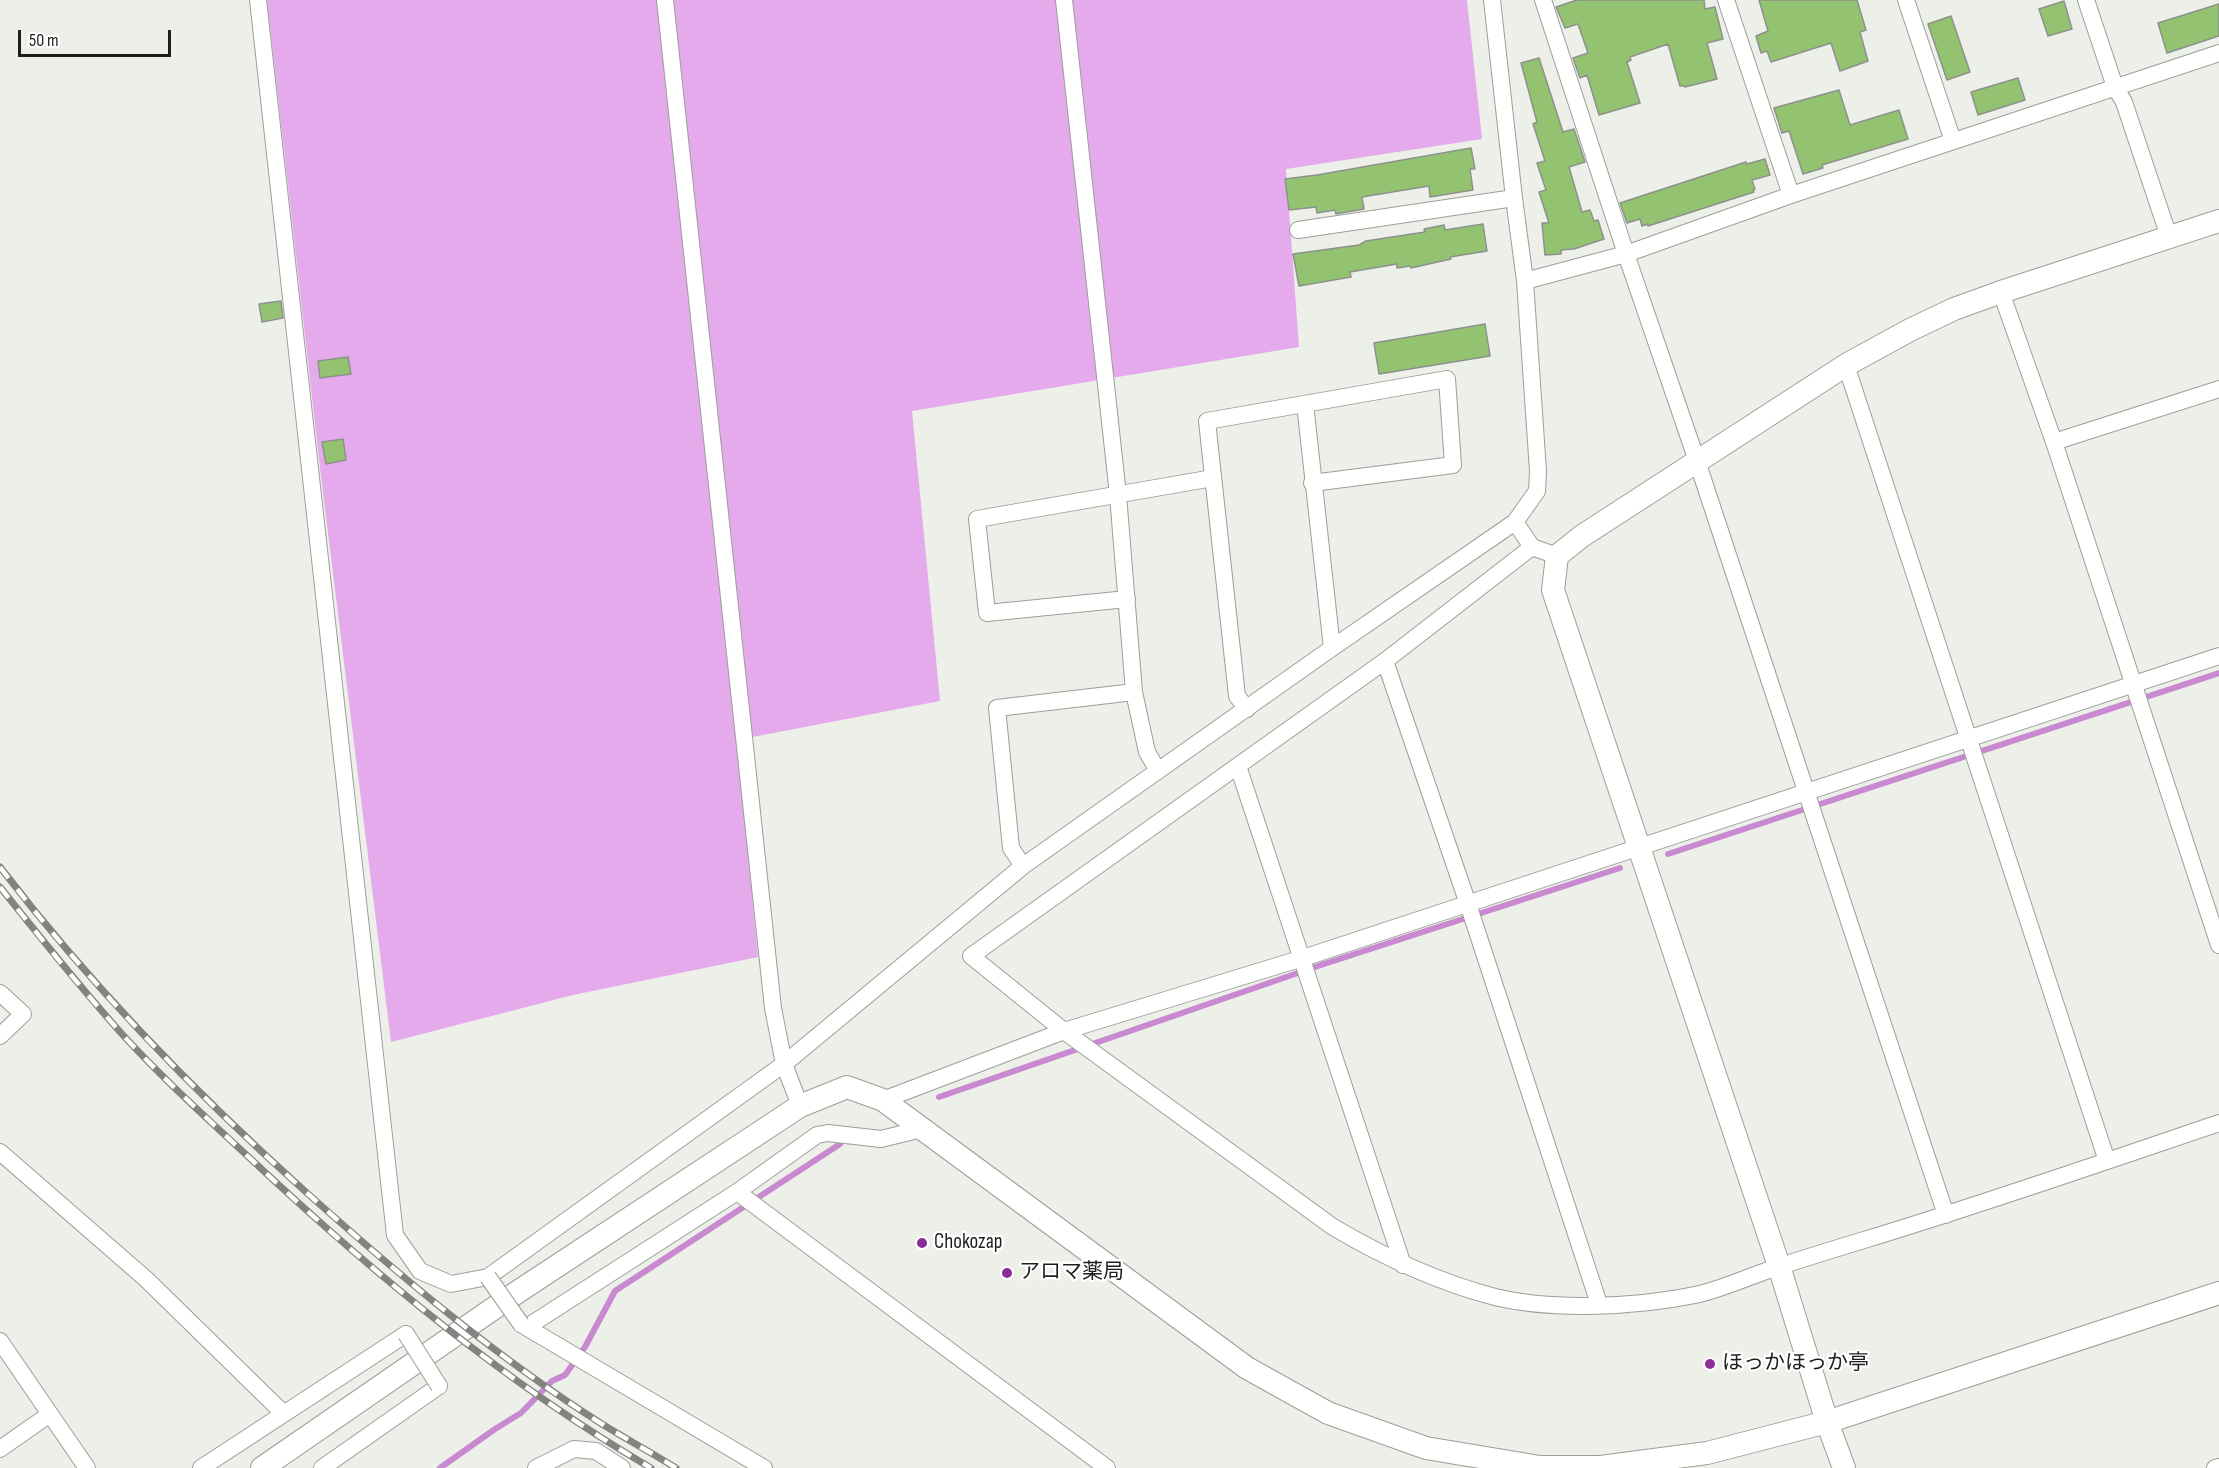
<!DOCTYPE html>
<html>
<head>
<meta charset="utf-8">
<style>
	body { margin:0 }
	#map { position:relative; width:2219px; height:1468px; overflow:hidden; background:#ecf0e9; font-family:"Sofia Sans Condensed",sans-serif }
	canvas { display:block }
	.scale { position:absolute; left:18px; top:30px; width:153px; height:27px; box-sizing:border-box; border:3px solid #1e1f1d; border-top:0; padding-left:8px; font-size:18px; line-height:21px; white-space:nowrap; color:#1e1f1d; -webkit-text-stroke:4px #fff; paint-order:stroke }
</style>
</head>
<body>
<div id="map">
<canvas width="2219" height="1468"></canvas>
<div class="scale">50 m</div>
</div>
<script>
const c = document.querySelector('canvas').getContext('2d');
c.lineJoin = 'round';
function fillPath(path, color) {
  c.fillStyle = color;
  c.fill(path, 'evenodd');
}
function strokePath(path, color, width, dash) {
  c.strokeStyle = color;
  c.lineWidth = width;
  c.lineCap = dash ? 'butt' : 'round';
  c.setLineDash(dash || []);
  c.stroke(path);
}
function label(font, color, halo, rows, align = 'center') {
  c.font = font + ' "Sofia Sans Condensed","Noto Sans JP",sans-serif';
  c.lineWidth = 4.5;
  c.setLineDash([]);
  c.textBaseline = 'middle';
  c.strokeStyle = halo;
  c.fillStyle = color;
  for (const [text, x, y, turn = 0] of rows) {
    c.save();
    c.translate(x, y);
    c.rotate((+turn || 0) * Math.PI / 180);
    c.textAlign = isNaN(turn) ? turn : align;
    if (halo) c.strokeText(text, 0, 0);
    c.fillText(text, 0, 0);
    c.restore();
  }
}
fillPath(new Path2D(`
	M267,0h1200l15,139 -196,30 13,178 -387,64 28,290 -203,39 21,217 -185,38 -182,47 -71,-574z`), '#e4aaec');
strokePath(new Path2D(`
	M1668,854l551,-181
	M939,1097l382,-132 299,-97
	M440,1468l55,-39 26,-16 31,-32 13,-6 20,-28 30,-56 225,-147`), '#c889d1', 6);
const building = new Path2D(`
	M1577,0h127l1,9 10,-2 8,32 -16,4 10,36 -32,8 -1,-1h-4l-12,-42 -38,13 1,3 -4,2 13,41 -41,12 -12,-40 -7,3 -7,-20 15,-5 -10,-29 -13,4 -9,-21z
	M1759,0h98l9,30 -6,2 8,29 -28,10 -9,-28 -60,19 -4,-11 -6,2 -5,-17 12,-5z
	M2064,1l8,28 -24,7 -9,-27z
	M2219,4v32l-52,17 -9,-30z
	M1951,16l19,56 -23,8 -19,-56z
	M1539,58l24,74 11,-3 11,33 -16,5 13,45 8,-2 4,11 4,-1 6,19 -30,10 -13,1v4l-16,1 -3,-32h7l-10,-31 7,-2 -9,-27 8,-2 -12,-37 4,-2 -16,-59z
	M2018,78l7,22 -47,15 -7,-23z
	M1839,90l11,35 49,-15 9,29 -86,26 1,3 -20,6 -14,-43 -7,2 -8,-25z
	M1471,148l4,21h-5l3,21 -43,7 -1,-11 -67,11 2,12 -28,5 -1,-4 -18,3 -1,-6 -27,3 -4,-31 32,-4z
	M1765,159l5,16 -18,5 3,9 -2,1 1,2 -106,34v-2l-6,2 -2,-7 -13,4 -7,-20 126,-41 1,2z
	M1483,224l4,27 -37,6 1,2 -40,9 -1,-2 -13,2v-4l-47,8 1,5 -52,9 -6,-32 66,-9 7,-4 59,-9 -1,-3 20,-4 1,5z
	M281,301l2,17 -21,4 -3,-18z
	M1485,324l5,32 -111,18 -5,-31z
	M348,357l3,17 -31,4 -2,-17z
	M343,439l3,21 -20,4 -4,-22z`);
fillPath(building, '#93c371');
strokePath(building, '#8d918b', 1.5);
const street = new Path2D(`
	M258,0l137,1235 25,36 31,13 37,-7 296,-213 239,-198 309,-218 183,-126 22,-31 1,-20 -13,-190 -11,-83 -22,-198
	M665,0l108,1008 11,56 16,42
	M1064,0l54,495 16,197 13,60 11,19
	M1543,0l83,254 71,207 249,754
	M1726,0l65,195
	M1906,0l47,141
	M2086,0l29,87 9,15 45,135
	M1298,230l216,-32
	M1525,281l101,-27 165,-59 428,-142
	M2001,292l53,150 165,503
	M1846,365l261,796
	M1305,404l27,244
	M2054,442l165,-53
	M1515,522l17,25
	M1557,556l-25,-9 -147,114 -414,295 93,75 269,196c51,30 104,55 162,70 58,14 142,10 200,-2 24,-5 48,-16 71,-24 32,-11 65,-21 98,-31 119,-36 237,-77 355,-117
	M1127,599l-140,14 -10,-94 236,-41
	M1385,661l83,243 131,400
	M1247,709l-10,-13 -30,-275 240,-42 6,86 -141,18
	M1238,766l165,499
	M1023,866l-12,-18 -14,-140 137,-16
	M0,993l23,21 -23,22
	M883,1100l181,-69 239,-73 916,-302
	M0,1152l146,127 137,134
	M737,1192l370,276
	M521,1324l243,144
	M527,1327l210,-135 80,-57 11,-2 53,6 41,-10
	M0,1341l87,127
	M0,1449l50,-35
	M201,1468l205,-134
	M322,1468l117,-82
	M536,1468l38,-19 22,2 26,17
	M2215,1468l4,-1`);
const secondary = new Path2D(`
	M262,1468l254,-175 284,-187 47,-19 36,13 364,268 81,45 98,35 114,19h61l106,-14 120,-31 392,-129
	M1844,1468l-17,-46 -48,-156 -226,-676 4,-34 25,-20 264,-171 64,-35 44,-21 47,-17 218,-71`);
strokePath(street, '#9b9f99', 18);
strokePath(secondary, '#9b9f99', 24);
strokePath(street, '#fff', 16);
strokePath(secondary, '#fff', 22);
const rail = new Path2D(`
	M0,867c91,119 195,226 307,326 93,83 189,164 295,231 24,15 50,29 74,44
	M0,887c39,49 79,99 121,146 42,46 88,87 133,129 123,115 252,221 397,306`);
strokePath(rail, '#828480', 7);
strokePath(rail, '#fff', 4.5, [14]);
const streetBridge = new Path2D(`
	M488,1277l33,47
	M406,1334l33,52`);
strokePath(streetBridge, '#9b9f99', 18, []);
strokePath(streetBridge, '#fff', 16);
for (const [x, y, r, color] of [
	[922,1243,6,"#8a2d97"],
	[1007,1273,6,"#8a2d97"],
	[1710,1364,6,"#8a2d97"]
]) {
  const dot = new Path2D();
  dot.arc(x, y, r, 0, 2 * Math.PI);
  c.fillStyle = color;
  c.fill(dot);
  strokePath(dot, '#fff', 2);
}
label('21px', '#1e1f1d', '#fff', [
	["Chokozap",934,1243],
	["アロマ薬局",1019,1273],
	["ほっかほっか亭",1722,1364]
], 'left');
</script>
</body>
</html>
